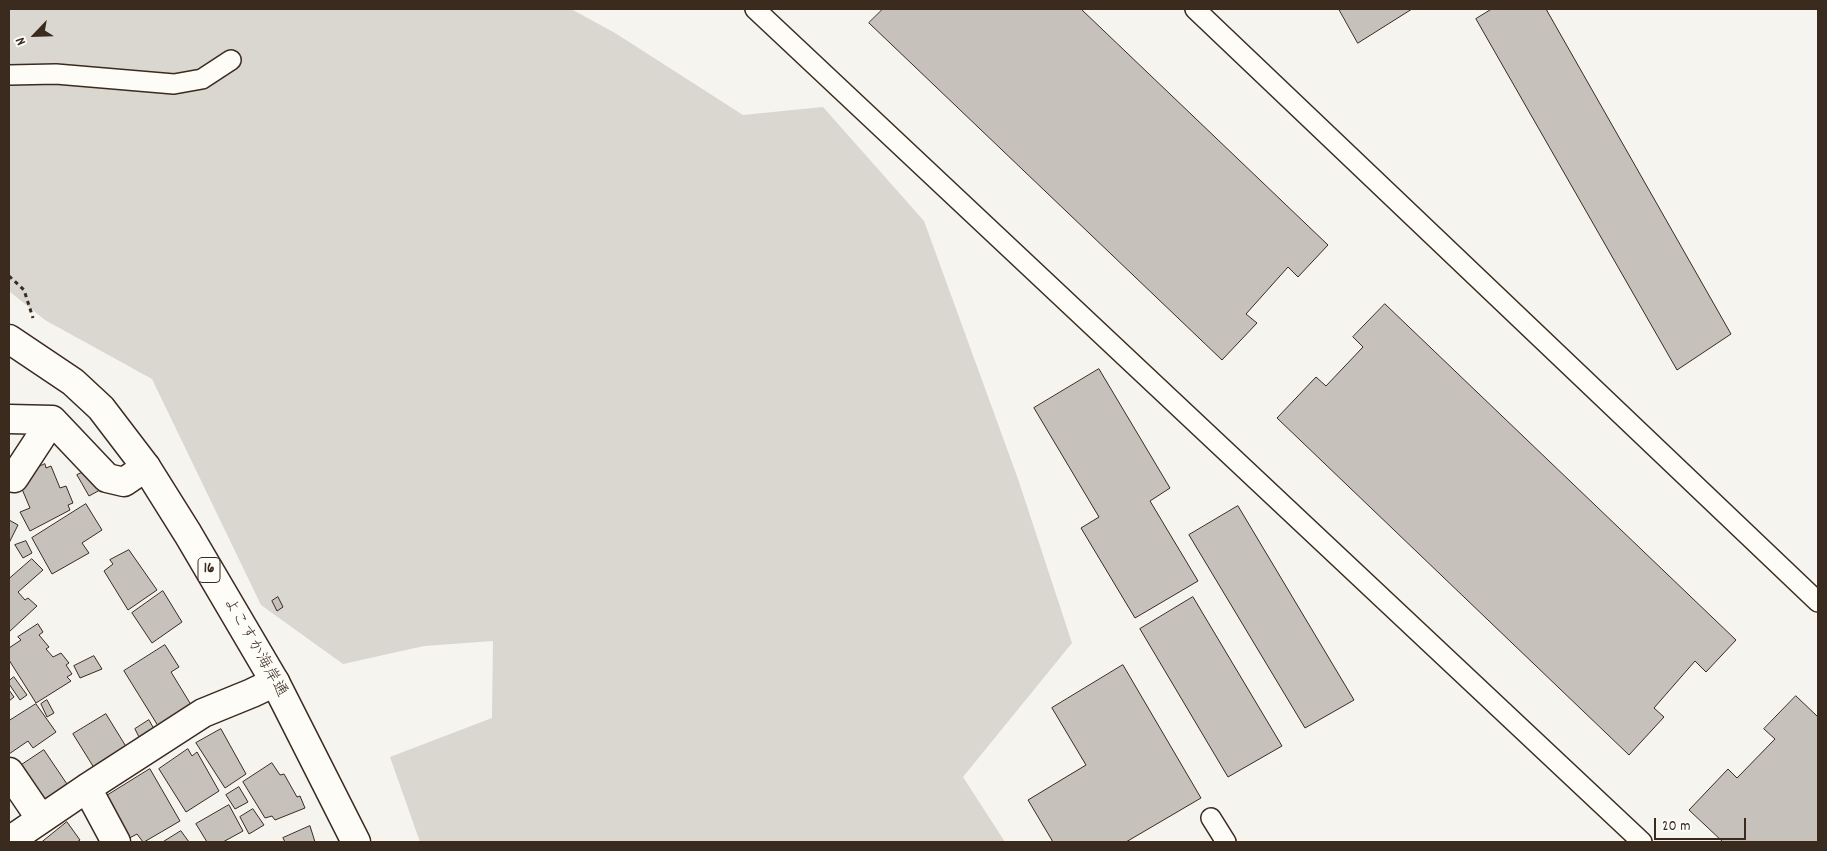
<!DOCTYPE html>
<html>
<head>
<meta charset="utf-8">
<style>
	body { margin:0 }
	#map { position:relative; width:1827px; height:851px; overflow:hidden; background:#f5f4ee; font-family:Dekko,sans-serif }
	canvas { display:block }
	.frame { position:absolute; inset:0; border:10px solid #3b2a1e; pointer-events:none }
	.north { position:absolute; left:10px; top:10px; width:50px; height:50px; -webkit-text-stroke:4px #fdfcf7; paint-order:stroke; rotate:246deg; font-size:14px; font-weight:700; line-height:20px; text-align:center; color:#3b2a1e }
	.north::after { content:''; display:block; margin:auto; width:18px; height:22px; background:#3b2a1e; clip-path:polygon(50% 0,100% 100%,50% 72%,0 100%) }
	.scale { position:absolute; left:1654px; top:818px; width:92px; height:22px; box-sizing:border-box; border:2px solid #3b2a1e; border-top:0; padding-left:6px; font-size:15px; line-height:18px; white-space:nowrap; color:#3b2a1e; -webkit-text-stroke:4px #fdfcf7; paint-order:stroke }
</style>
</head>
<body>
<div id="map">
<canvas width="1827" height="851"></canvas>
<div class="frame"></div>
<div class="north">N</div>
<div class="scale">20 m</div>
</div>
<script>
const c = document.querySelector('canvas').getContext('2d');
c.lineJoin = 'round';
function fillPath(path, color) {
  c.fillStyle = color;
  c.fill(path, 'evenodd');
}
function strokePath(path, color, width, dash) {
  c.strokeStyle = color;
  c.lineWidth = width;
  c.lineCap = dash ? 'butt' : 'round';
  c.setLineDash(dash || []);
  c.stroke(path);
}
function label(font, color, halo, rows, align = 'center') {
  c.font = font + ' Dekko,"Klee One",sans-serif';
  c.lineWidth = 4.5;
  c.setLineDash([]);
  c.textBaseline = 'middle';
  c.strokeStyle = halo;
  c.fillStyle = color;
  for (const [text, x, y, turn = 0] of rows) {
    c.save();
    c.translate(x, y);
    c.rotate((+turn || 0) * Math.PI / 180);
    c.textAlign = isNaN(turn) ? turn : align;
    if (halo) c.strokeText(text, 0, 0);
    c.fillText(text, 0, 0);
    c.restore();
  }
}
fillPath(new Path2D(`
	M9,9h562l44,24 128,82 80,-8 101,114 94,258 54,164 -109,134 42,65h-585l-30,-85 102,-39 1,-77 -69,5 -81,18 -82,-59 -109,-226 -107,-59 -36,-29z`), '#dad6d0');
const building = new Path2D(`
	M883,9h198l247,236 -30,32 -10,-10 -42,47 11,9 -35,37 -353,-337z
	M1339,9h73l-54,34z
	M1492,9h54l185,325 -54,36 -201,-351z
	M1385,304l351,336 -30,32 -11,-11 -41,47 10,9 -35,38 -352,-337 39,-41 10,9 37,-39 -10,-10z
	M1099,369l71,119 -20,13 48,80 -63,37 -54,-90 18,-11 -65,-109z
	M45,464l1,4 5,-2 9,22 6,-2 7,17 -5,2 2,5 -40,21 -10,-19 10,-4 -11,-26 16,-9 -1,-4z
	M88,470l12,20 -11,6 -12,-21z
	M86,504l16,26 -20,13 7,10 -37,21 -20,-36z
	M1238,506l116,194 -49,28 -116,-193z
	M9,520l9,5 -9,18z
	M26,541l6,12 -9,5 -8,-13z
	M129,550l28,40 -29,20 -24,-39 9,-7 -3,-4z
	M32,559l11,11 -25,22 7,8 3,-2 9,8 -28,26v-53z
	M163,591l19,31 -30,21 -20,-30z
	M278,597l5,10 -6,4 -5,-10z
	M1193,597l89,149 -54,31 -88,-148z
	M38,624l5,8 -4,3 10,12 -3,2 7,8 8,-4 8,10 -3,2 6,9 -5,3 4,4 -35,22 -27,-43v-12l12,-8 -3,-3z
	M165,645l14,22 -8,5 22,36 -33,21 -36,-58z
	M94,656l8,13 -22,9 -6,-12z
	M1123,665l78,133 -75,44h-73l-25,-42 58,-35 -34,-57z
	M14,677l13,18 -7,5 -11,-16v-3z
	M9,690l5,7 -5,4z
	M1796,696l22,21v125h-95l-34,-32 39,-41 9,9 38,-39 -11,-10z
	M47,700l7,13 -7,4 -6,-13z
	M36,704l20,28 -23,16 -5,-7 -19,13v-33z
	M106,714l24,39 -34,18 -23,-37z
	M149,720l9,16 -15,9 -8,-16z
	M221,729l25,45 -21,14 -29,-45z
	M188,749l4,7 5,-4 22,39 -33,21 -27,-43z
	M44,750l27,40 -26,17 -28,-39z
	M272,763l8,12 4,-1 13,23 3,-1 5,12 -30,12 -3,-4 -7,2 -22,-36z
	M150,769l30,52 -36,21h-1l-6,-8 -13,7 -24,-41z
	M239,787l9,15 -13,7 -9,-14z
	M229,805l14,26 -20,11h-16l-11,-18z
	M253,809l11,16 -15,9 -9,-17z
	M67,822l13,18 -3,2h-35z
	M310,826l5,16h-30l-2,-4z
	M181,831l8,11h-26z`);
fillPath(building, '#c7c1bb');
strokePath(building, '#3b2a1e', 1);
const service = new Path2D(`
	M755,9l887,833
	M1195,9l623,593
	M9,75l47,-1 118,10 28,-5 29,-19
	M1211,818l15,24`);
const minor = new Path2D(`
	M9,419l43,1 55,58 17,4 22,-15
	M14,478l38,-58
	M9,772l32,47
	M87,788l29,54
	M9,841l78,-53 116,-75 49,-20 23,-11`);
const trunk = new Path2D(`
	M9,339l64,43 28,26 45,59 42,67 87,148 81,160`);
strokePath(service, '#3b2a1e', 22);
strokePath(minor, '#3b2a1e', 31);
strokePath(trunk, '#3b2a1e', 31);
strokePath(new Path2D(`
	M9,276l15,14 9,28`), '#3b2a1e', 3, [4, 4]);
strokePath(service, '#fdfcf7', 19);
strokePath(minor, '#fdfcf7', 28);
strokePath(trunk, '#fdfcf7', 28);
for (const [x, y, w] of [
	[209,570,22]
]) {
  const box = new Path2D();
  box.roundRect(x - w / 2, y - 12.5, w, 25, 4);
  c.fillStyle = '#fdfcf7';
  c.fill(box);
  strokePath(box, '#3b2a1e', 1);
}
label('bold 15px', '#3b2a1e', null, [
	["16",209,570]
]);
label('16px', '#3b2a1e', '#fdfcf7', [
	["よこすか海岸通",254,648,60]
]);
</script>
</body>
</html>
